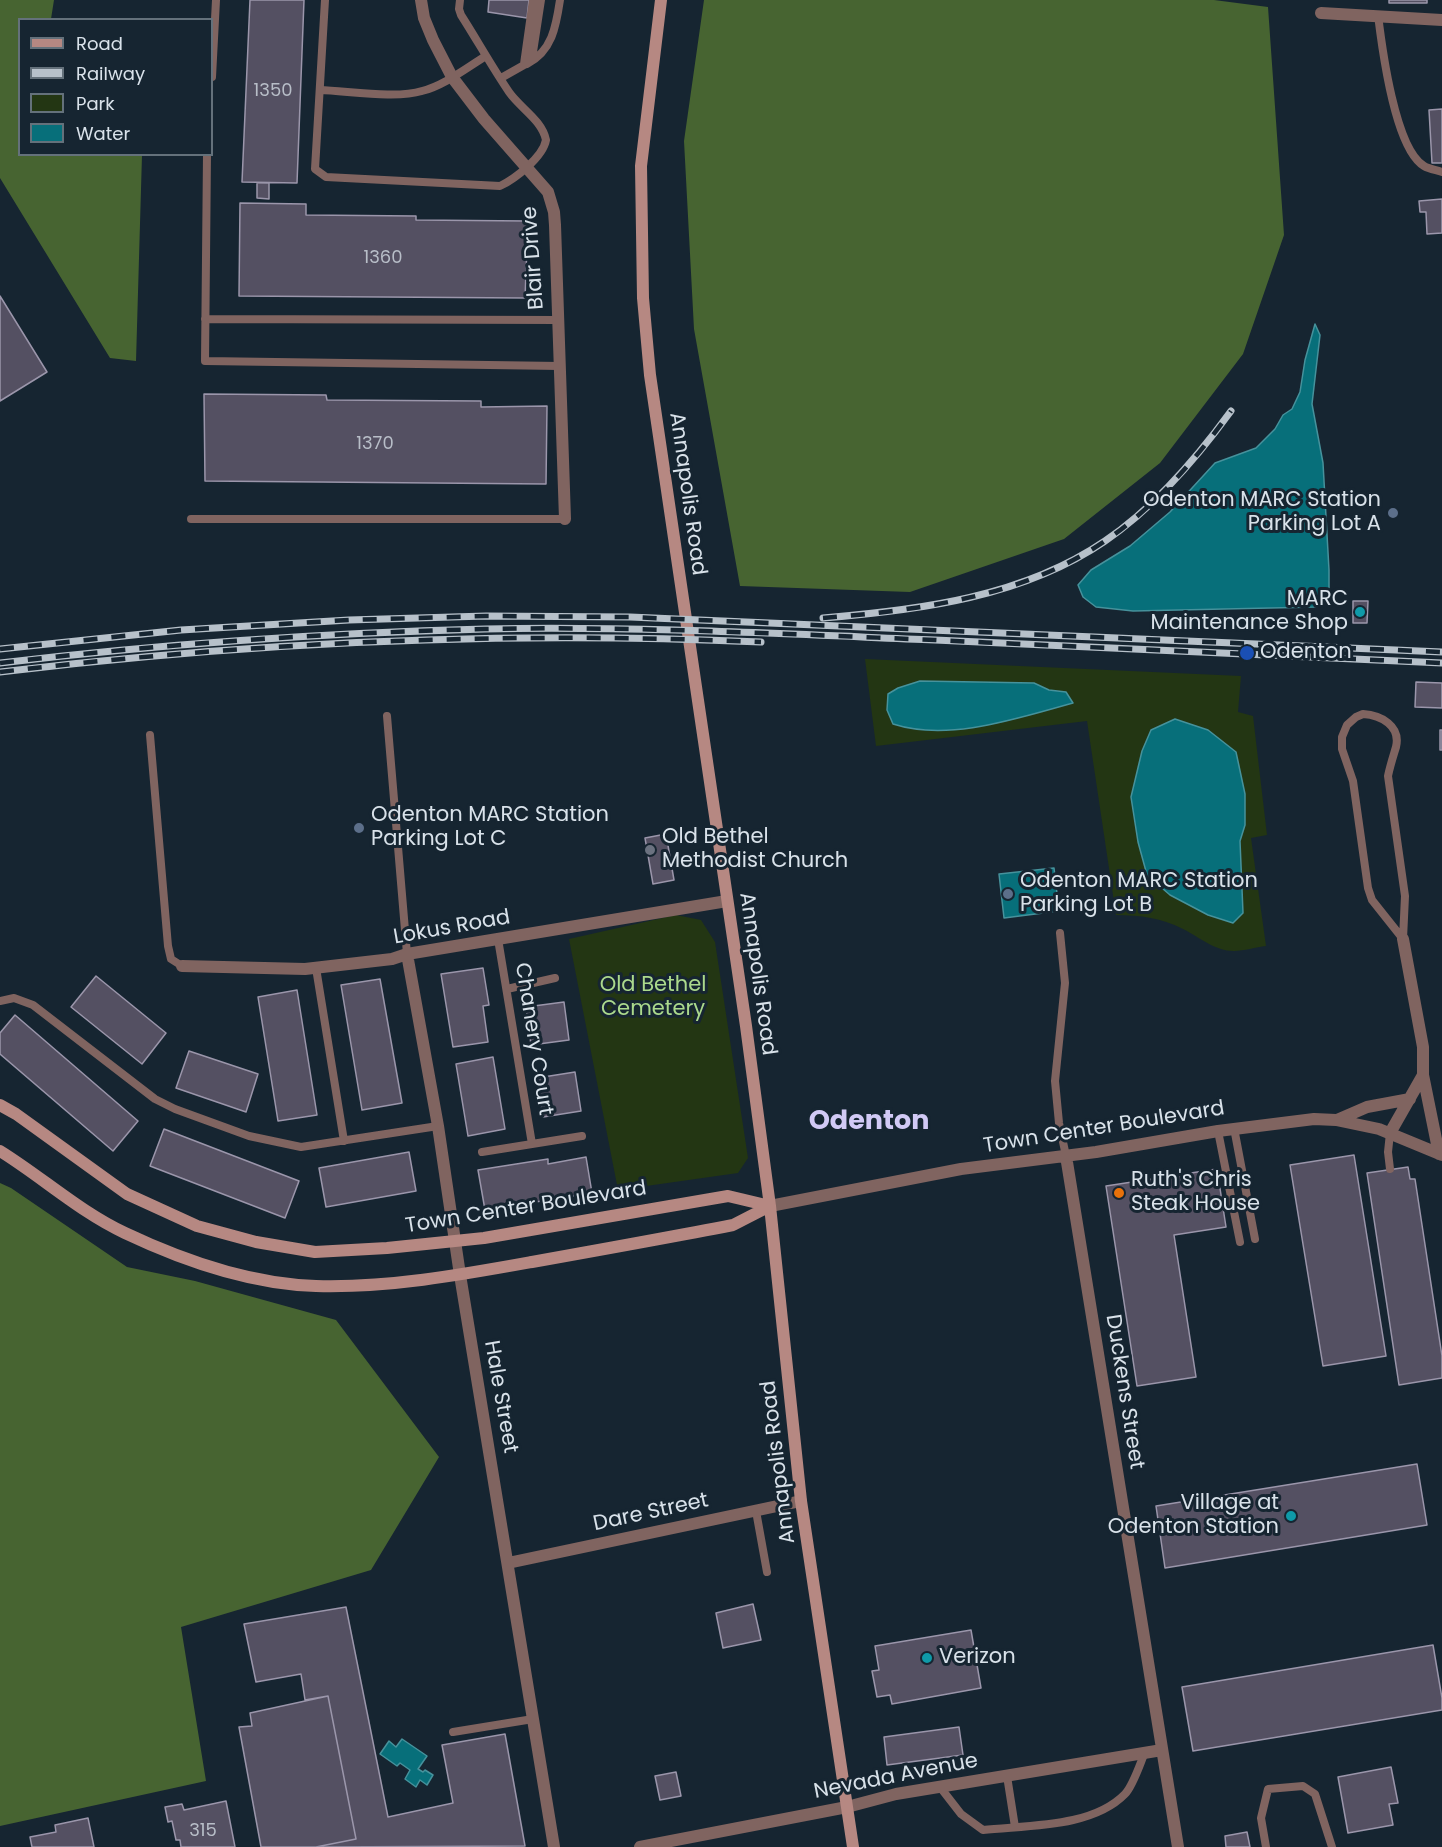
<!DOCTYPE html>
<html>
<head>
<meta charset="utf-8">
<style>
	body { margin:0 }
	#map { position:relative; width:1442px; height:1847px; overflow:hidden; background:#162531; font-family:Poppins,sans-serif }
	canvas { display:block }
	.legend { position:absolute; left:18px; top:18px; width:195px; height:138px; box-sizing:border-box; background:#162531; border:2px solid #64717b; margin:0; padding:8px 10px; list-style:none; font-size:18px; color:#d9e2ea }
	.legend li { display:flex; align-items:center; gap:12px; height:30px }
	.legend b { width:30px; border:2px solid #64717b }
</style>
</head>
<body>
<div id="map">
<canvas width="1442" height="1847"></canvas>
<ul class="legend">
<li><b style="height:8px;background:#b68882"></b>Road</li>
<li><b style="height:8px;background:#b7c1ca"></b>Railway</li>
<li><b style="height:16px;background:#233613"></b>Park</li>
<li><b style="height:16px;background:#076f7a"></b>Water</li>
</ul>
</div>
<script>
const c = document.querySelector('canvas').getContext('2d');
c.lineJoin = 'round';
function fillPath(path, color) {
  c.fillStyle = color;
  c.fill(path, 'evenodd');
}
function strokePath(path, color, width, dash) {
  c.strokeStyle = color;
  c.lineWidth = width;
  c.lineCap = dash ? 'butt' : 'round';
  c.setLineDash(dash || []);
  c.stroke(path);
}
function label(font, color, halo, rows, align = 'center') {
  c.font = font + ' Poppins,sans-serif';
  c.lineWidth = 6;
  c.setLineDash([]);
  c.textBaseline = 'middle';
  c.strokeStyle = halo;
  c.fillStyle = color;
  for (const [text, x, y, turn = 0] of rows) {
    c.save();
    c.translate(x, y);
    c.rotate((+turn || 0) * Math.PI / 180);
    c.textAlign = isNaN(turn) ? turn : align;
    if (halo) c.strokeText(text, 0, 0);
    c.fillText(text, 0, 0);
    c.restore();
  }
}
fillPath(new Path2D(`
	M865,659l376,17 -3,36 15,4 14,119 -16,3 15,108c-10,1 -22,5 -32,5 -19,0 -35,-14 -51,-22 -21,-11 -43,-14 -67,-14l-29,-194 -211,25z
	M676,915l25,5 14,22 33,216 -10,15 -120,17 -49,-251z`), '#233613');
fillPath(new Path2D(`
	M0,0h54l-3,19 -31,1v134l122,1 -6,206 -26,-3 -110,-180z
	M704,0h510l54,7 16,228 -41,119 -83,109 -96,76 -154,53 -170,-6 -46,-257 -10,-188z
	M0,1183l11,5 116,79 68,14 141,39 103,137 -68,113 -190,57 25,154 -206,45z`), '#476431');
const water = new Path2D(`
	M1315,324l5,11 -8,69 11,59 6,107v27l-13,10 -183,4 -37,-4 -13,-10 -5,-12 13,-15 39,-24 40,-34 45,-49 41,-15 19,-19 8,-14 9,-6 8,-17 5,-32z
	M920,681l114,2 15,7 17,2 7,11c-55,15 -124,39 -180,21l-6,-14 1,-16 10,-6z
	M1175,719l33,11 28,22 9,42v31l-5,16 3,72 -10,10 -25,-8 -38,-20 -23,-20 -9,-33 -7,-45 11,-46 9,-21z
	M1054,868l5,43 -55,7 -5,-44z
	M402,1739l25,17 -9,13 5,3 2,-2 8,5 -6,10 -7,-5 -4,7 -11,-8 5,-9 -10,-7 -3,3 -17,-12 9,-13 7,6z`);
fillPath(water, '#076f7a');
strokePath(water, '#46929c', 1.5);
const building = new Path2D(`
	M250,0h54l-7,183 -55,-1z
	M489,0h40l-2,18 -39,-6z
	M1389,0h38v3h-38z
	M1442,109v54h-10l-3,-53z
	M257,183h12v16l-12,-1z
	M1442,199v34l-15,1 -1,-22h-6l-1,-11z
	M240,203l66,1v11l110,1v4l112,1 -3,77 -286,-2z
	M0,296l47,76 -47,29z
	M204,394l122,1 1,5 154,1v6l66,-1 -1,78 -341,-3z
	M1353,601h15l-1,22h-14z
	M1416,682l26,1v25l-27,-1z
	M1440,730h2v20h-2z
	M666,834l8,46 -21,4 -8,-46z
	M483,968l6,37 -6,1 5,36 -35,5 -12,-73z
	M96,976l70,57 -24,31 -71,-57z
	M380,979l22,124 -40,7 -21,-125z
	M297,990l20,125 -39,6 -20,-124z
	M564,1002l5,38 -38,5 -5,-38z
	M15,1015l123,106 -25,30 -113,-97v-21z
	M189,1051l69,23 -12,38 -70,-24z
	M493,1057l12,72 -37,7 -12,-72z
	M575,1072l6,39 -38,6 -6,-39z
	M164,1129l135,52 -14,37 -135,-52z
	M409,1152l7,39 -90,16 -7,-39z
	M1354,1155l32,201 -63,10 -33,-201z
	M586,1157l6,36 -107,17 -7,-40 70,-11v5z
	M1408,1167l2,12h5l27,177v22l-43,7 -32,-212z
	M1217,1169l9,58 -52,8 22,142 -59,9 -31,-200z
	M1417,1464l10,61 -262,43 -9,-62z
	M753,1604l8,36 -38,8 -7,-35z
	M346,1607l42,210 65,-14 -11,-58 63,-11 20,112 -209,1 40,-8 -28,-143 -23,4 -4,-26 -45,8 -12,-58z
	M971,1630l10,58 -89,16 -2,-9 -13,2 -5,-26 7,-1 -4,-24z
	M1433,1645l9,53v12l-249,41 -11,-64z
	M328,1696l28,143 -40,8h-55l-22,-120 13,-1 -2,-13z
	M959,1727l4,28 -76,10 -3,-28z
	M1391,1767l7,36 -9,1 4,21 -45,8 -10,-56z
	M676,1772l5,24 -21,4 -5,-24z
	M226,1801l9,46h-54l-1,-7h-4l-4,-19 -4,1 -3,-15 17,-3 2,6z
	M88,1818l6,29h-62l-2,-10 26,-5 -1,-7z
	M1247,1832l3,15h-24l-1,-11z`);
fillPath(building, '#545062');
strokePath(building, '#9b96ab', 1.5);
strokePath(new Path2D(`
	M325,0l-10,169 11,8 174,9c15,-7 43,-29 46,-46 -4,-20 -26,-32 -37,-48 -17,-25 -32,-52 -48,-77l-2,-6 1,-9
	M1378,15c4,33 17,134 46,151 5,3 12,4 18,6
	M524,64l9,-64
	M527,64c25,-13 29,-37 33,-64
	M212,77l4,-77
	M501,78l23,-13 9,-13 8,-52
	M320,90c29,1 76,9 102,1 23,-6 44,-23 64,-35
	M207,154l-2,207 355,5
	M205,319l353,1
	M191,519h374
	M1363,714c18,1 38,12 33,33 -3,10 -6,19 -8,29l17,120 -2,43 -31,-39 -4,-12 -15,-107 -11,-32v-12l5,-12 9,-8z
	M387,716l20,238
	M150,735l18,211 3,13 11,7
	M1060,933l5,50 -10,98 4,42 7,33
	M498,939l34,205
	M316,968l28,173
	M507,989l48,-11
	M0,1001l14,-3 19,7 122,94 20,10 74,27 52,11 137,-21
	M1234,1128l21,111
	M1218,1131l22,111
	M482,1152l100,-16
	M1390,1169l-2,-17 2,-19
	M756,1511l11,61
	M453,1732l80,-13
	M1007,1776l8,51
	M940,1787l21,27 22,16c44,-5 109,-2 142,-36 8,-8 15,-30 20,-42
	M1266,1847l-5,-29 7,-29 35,-3 12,8 17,53`), '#806460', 8);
strokePath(new Path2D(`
	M421,0l3,18 9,22 19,37 32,42 64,73 6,20 1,13 10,294
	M1321,13l121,7
	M407,954l31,172 22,149 94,572
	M182,966l123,3 87,-10 15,-5 320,-53
	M1423,1075l16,79
	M1337,1120l30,-13 43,-8
	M1390,1133l33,-58v-28l-20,-108
	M1066,1156l112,691
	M770,1206l191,-37 135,-17 122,-21 96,-12 22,1 43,9 63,26
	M508,1563l293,-62
	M640,1847l207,-40 49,-13 266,-44`), '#806460', 12);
strokePath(new Path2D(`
	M661,0l-20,166 2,132 7,77 96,651 24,180 31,295 52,346
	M0,1105l16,9 111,80 70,32 59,16 59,10 72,-4 97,-10 244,-42 42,10
	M0,1151c42,26 80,61 125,82 59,28 125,51 191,53 73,2 144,-11 216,-24 67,-12 134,-24 201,-37l37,-19`), '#b68882', 12);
const rail = new Path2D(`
	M823,618c97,-8 200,-21 282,-77 50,-34 91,-82 126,-130
	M0,649l181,-19 168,-10 137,-4 144,1 812,35
	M0,663c161,-19 323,-30 485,-34 150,-3 300,5 450,11 169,8 338,15 507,23
	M0,672c251,-30 508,-41 761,-30`);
strokePath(rail, '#b7c1ca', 7);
strokePath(rail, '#162531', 4.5, [14]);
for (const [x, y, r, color] of [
	[1393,513,6,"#5c6f8a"],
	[1360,612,6,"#0f9aa8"],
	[1247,653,8,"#1a4fb4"],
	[359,828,6,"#5c6f8a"],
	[650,850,6,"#6b7280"],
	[1008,894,6,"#5c6f8a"],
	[1119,1193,6,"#e8710a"],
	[1291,1516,6,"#0f9aa8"],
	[927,1658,6,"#0f9aa8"]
]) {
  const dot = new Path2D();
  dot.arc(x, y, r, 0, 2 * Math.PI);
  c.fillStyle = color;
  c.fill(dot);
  strokePath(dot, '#162531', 2);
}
label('18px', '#b8bec8', null, [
	["1350",273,91],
	["1360",383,258],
	["1370",375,444],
	["315",203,1831]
]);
label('21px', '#d9e2ea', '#162531', [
	["Blair Drive",534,258,-94],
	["Annapolis Road",687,494,82],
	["Lokus Road",452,928,-10],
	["Annapolis Road",757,974,82],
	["Chanery Court",533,1039,81],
	["Town Center Boulevard",1104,1128,-9],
	["Town Center Boulevard",526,1208,-9],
	["Duckens Street",1124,1392,81],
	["Hale Street",500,1397,80],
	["Annapolis Road",779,1462,-97],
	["Dare Street",651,1513,-12],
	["Nevada Avenue",896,1777,-11]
]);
label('21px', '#d9e2ea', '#162531', [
	["Odenton MARC Station",1381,501,"right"],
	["Parking Lot A",1381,525,"right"],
	["MARC",1348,600,"right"],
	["Maintenance Shop",1348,624,"right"],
	["Odenton",1260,653],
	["Odenton MARC Station",371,816],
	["Parking Lot C",371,840],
	["Old Bethel",662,838],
	["Methodist Church",662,862],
	["Odenton MARC Station",1020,882],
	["Parking Lot B",1020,906],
	["Ruth's Chris",1131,1181],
	["Steak House",1131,1205],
	["Village at",1279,1504,"right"],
	["Odenton Station",1279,1528,"right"],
	["Verizon",939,1658]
], 'left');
label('21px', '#abd98c', '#162531', [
	["Old Bethel",653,986],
	["Cemetery",653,1010]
]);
label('bold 27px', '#d1c9f5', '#162531', [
	["Odenton",869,1122]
]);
</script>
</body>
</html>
